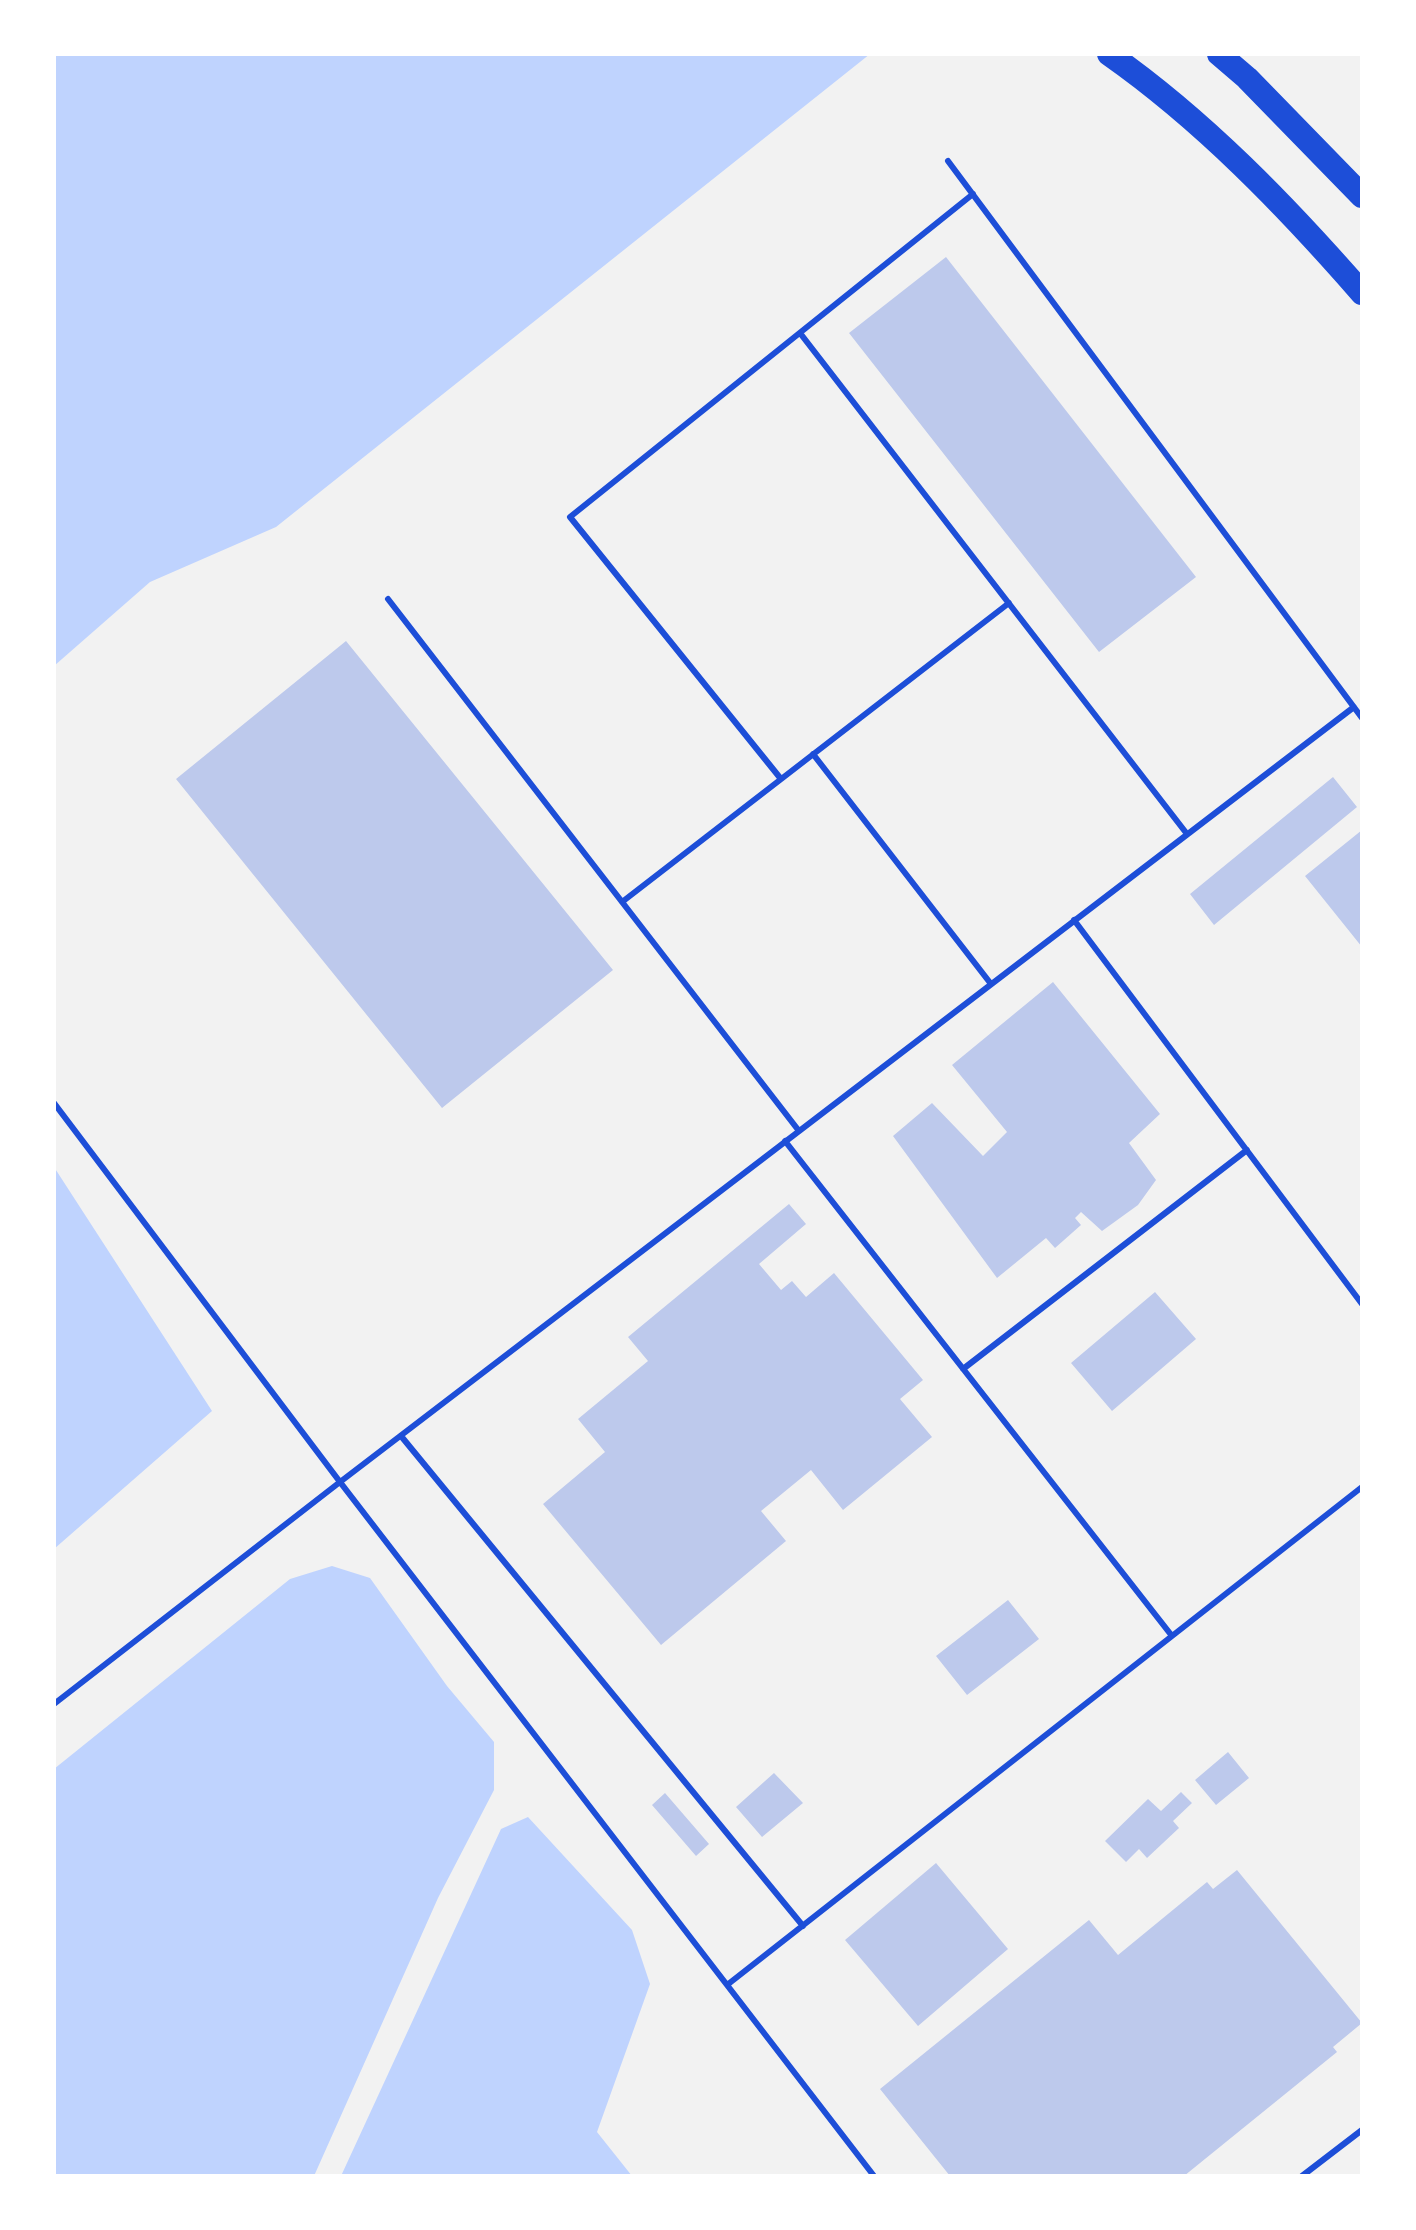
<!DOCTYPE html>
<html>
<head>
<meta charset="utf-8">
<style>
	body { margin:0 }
	#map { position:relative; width:1416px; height:2230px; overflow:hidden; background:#f2f2f2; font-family:"Source Sans 3",sans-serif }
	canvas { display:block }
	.frame { position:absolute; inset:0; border:56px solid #fff; pointer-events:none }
</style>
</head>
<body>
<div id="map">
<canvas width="1416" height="2230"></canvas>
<div class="frame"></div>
</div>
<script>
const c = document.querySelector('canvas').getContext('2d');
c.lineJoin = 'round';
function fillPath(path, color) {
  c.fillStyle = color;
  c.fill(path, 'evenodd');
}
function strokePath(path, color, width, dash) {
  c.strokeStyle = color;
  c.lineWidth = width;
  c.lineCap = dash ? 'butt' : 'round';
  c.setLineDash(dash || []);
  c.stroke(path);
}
fillPath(new Path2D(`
	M54,54h816l-594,473 -126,55 -96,84z
	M54,1167l158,244 -158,138z
	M332,1566l38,12 77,108 47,56v48l-56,108 -124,278h-260v-407l236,-190z
	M528,1817l104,113 18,54 -53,148 35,44h-291l160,-347z`), '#bfd3fe');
fillPath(new Path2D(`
	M946,257l250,320 -97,75 -250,-319z
	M346,641l267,329 -171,138 -266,-329z
	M1333,777l24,30 -143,118 -24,-31z
	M1362,830v117l-57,-71z
	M1053,982l107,132 -31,29 27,37 -18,25 -36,26 -21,-19 -6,6 6,7 -26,23 -9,-10 -49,40 -104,-142 39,-33 51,53 24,-24 -55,-67z
	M789,1204l17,20 -47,40 22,26 11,-9 14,16 28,-24 89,107 -23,19 32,38 -89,73 -32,-40 -50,41 25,30 -125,104 -118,-141 62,-52 -27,-33 70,-58 -20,-24z
	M1155,1292l41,47 -84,72 -41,-48z
	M1008,1600l31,39 -72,56 -31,-39z
	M1228,1752l21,26 -33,27 -21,-25z
	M774,1773l29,30 -41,34 -26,-30z
	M1181,1792l11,11 -19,18 6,7 -32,30 -8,-9 -13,13 -21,-21 43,-42 13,12z
	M665,1793l44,51 -13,12 -44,-51z
	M936,1863l72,86 -90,77 -73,-86z
	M1237,1870l125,153 -29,24 4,5 -153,124h-234l-70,-87 209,-169 29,35 89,-73 6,7z`), '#bdc9ec');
strokePath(new Path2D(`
	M948,161l414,557
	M800,333l387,501
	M388,599l411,532
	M813,754l178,230
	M781,779l-211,-262 403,-323
	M622,902l387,-299
	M1074,920l288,384
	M54,1103l286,379 534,694
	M785,1141l387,495
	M963,1369l284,-219
	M401,1436l402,490
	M54,1704l286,-222 1014,-775
	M727,1985l635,-498
	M1302,2176l60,-46`), '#1d4ed8', 6);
strokePath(new Path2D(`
	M1109,54c94,66 177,152 253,239
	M1219,54l28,24 115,118`), '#1d4ed8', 24);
</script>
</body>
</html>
